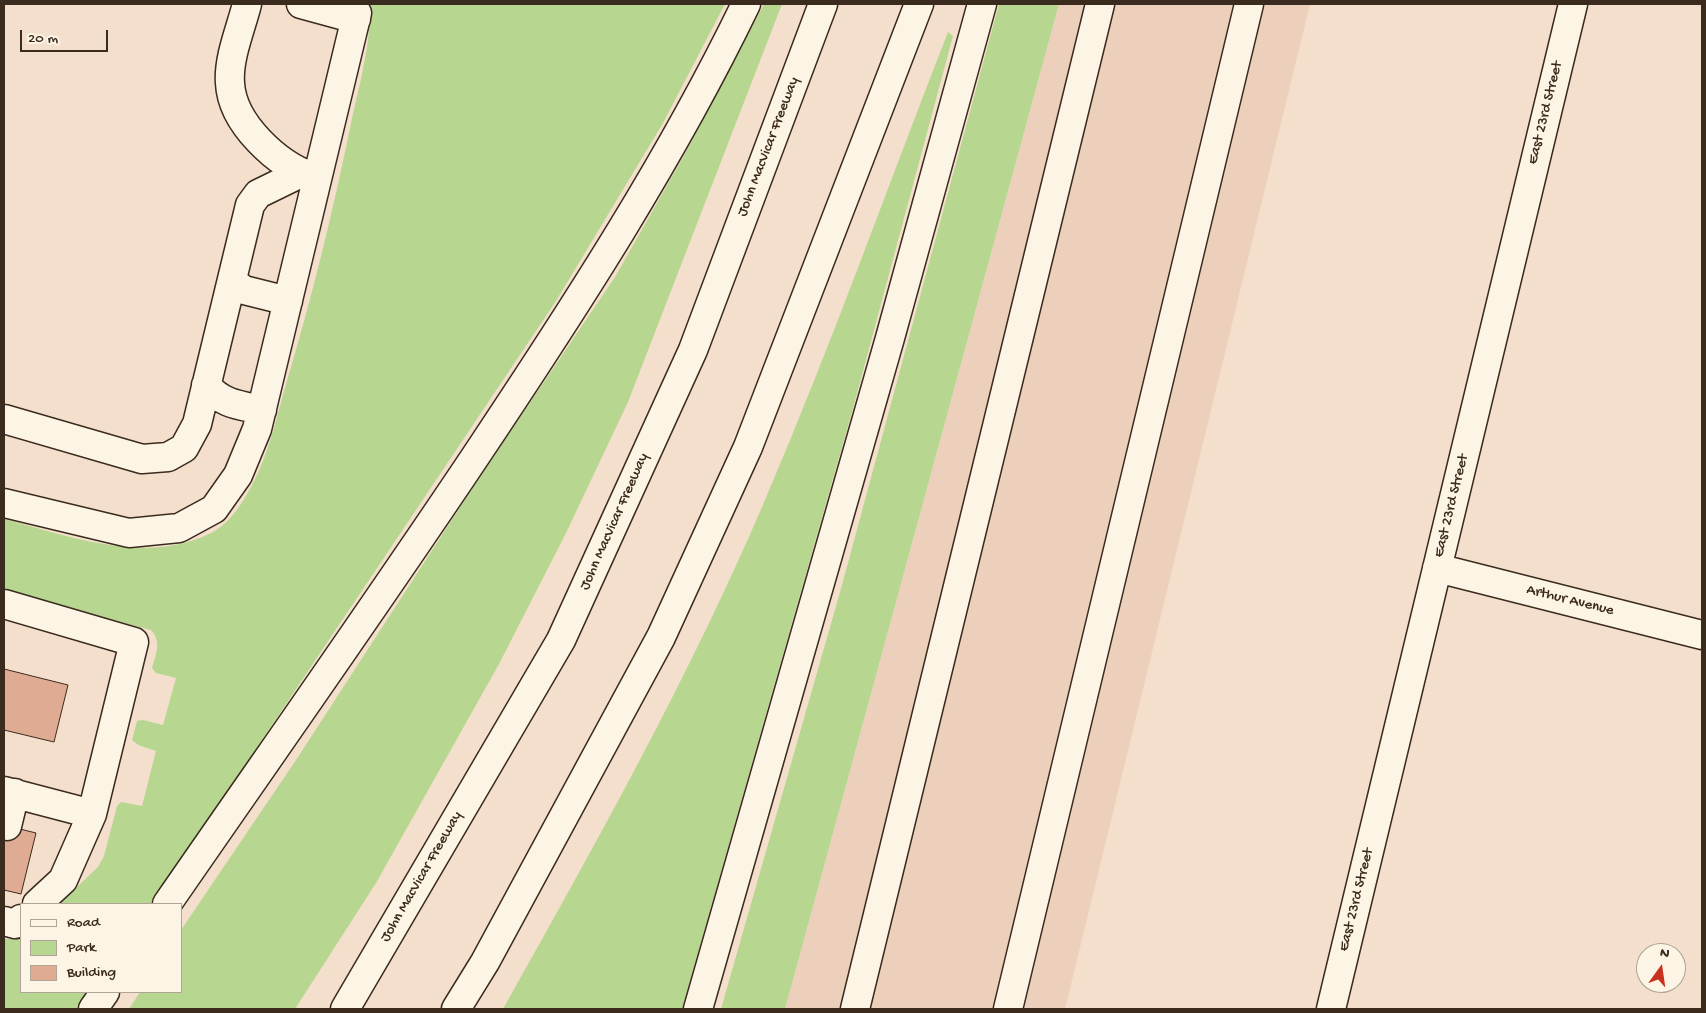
<!DOCTYPE html>
<html>
<head>
<meta charset="utf-8">
<style>
	body { margin:0 }
	#map { position:relative; width:1706px; height:1013px; overflow:hidden; background:#f3dfcc; font-family:"Gochi Hand",sans-serif }
	canvas { display:block }
	.frame { position:absolute; inset:0; border:5px solid #3b2a1e; pointer-events:none }
	.legend { position:absolute; left:20px; top:903px; width:162px; height:90px; box-sizing:border-box; background:#fcf5e5; border:1px solid #afa495; margin:0; padding:6px 9px; list-style:none; font-size:15px; color:#3b2a1e }
	.legend li { display:flex; align-items:center; gap:10px; height:25px }
	.legend b { width:25px; border:1px solid #afa495 }
	.north { position:absolute; left:1636px; top:943px; width:50px; height:50px; box-sizing:border-box; background:#fcf5e5; border:1px solid #afa495; border-radius:50%; rotate:14deg; font-size:14px; font-weight:700; line-height:20px; text-align:center; color:#3b2a1e }
	.north::after { content:''; display:block; margin:auto; width:18px; height:22px; background:#c8321e; clip-path:polygon(50% 0,100% 100%,50% 72%,0 100%) }
	.scale { position:absolute; left:20px; top:30px; width:88px; height:22px; box-sizing:border-box; border:2px solid #3b2a1e; border-top:0; padding-left:6px; font-size:15px; line-height:18px; white-space:nowrap; color:#3b2a1e; -webkit-text-stroke:4px #fcf5e5; paint-order:stroke }
</style>
</head>
<body>
<div id="map">
<canvas width="1706" height="1013"></canvas>
<div class="frame"></div>
<ul class="legend">
<li><b style="height:6px;background:#fcf5e5"></b>Road</li>
<li><b style="height:14px;background:#b7d790"></b>Park</li>
<li><b style="height:14px;background:#dfac93"></b>Building</li>
</ul>
<div class="north">N</div>
<div class="scale">20 m</div>
</div>
<script>
const c = document.querySelector('canvas').getContext('2d');
c.lineJoin = 'round';
function fillPath(path, color) {
  c.fillStyle = color;
  c.fill(path, 'evenodd');
}
function strokePath(path, color, width, dash) {
  c.strokeStyle = color;
  c.lineWidth = width;
  c.lineCap = dash ? 'butt' : 'round';
  c.setLineDash(dash || []);
  c.stroke(path);
}
function label(font, color, halo, rows, align = 'center') {
  c.font = font + ' "Gochi Hand",sans-serif';
  c.lineWidth = 4;
  c.setLineDash([]);
  c.textBaseline = 'middle';
  c.strokeStyle = halo;
  c.fillStyle = color;
  for (const [text, x, y, turn = 0] of rows) {
    c.save();
    c.translate(x, y);
    c.rotate((+turn || 0) * Math.PI / 180);
    c.textAlign = isNaN(turn) ? turn : align;
    if (halo) c.strokeText(text, 0, 0);
    c.fillText(text, 0, 0);
    c.restore();
  }
}
fillPath(new Path2D(`
	M1059,4h251l-245,1005h-280z`), '#edd0bb');
fillPath(new Path2D(`
	M360,4h365l-62,119 -107,178 -404,603h-93l39,-37 6,-11 13,-50 4,-4 21,4 14,-55 -18,-6 -6,-5 5,-19 6,-1 20,5 13,-47 -20,-5 -4,-5c4,-14 10,-26 -1,-38l-147,-38v-73c65,17 140,46 205,15 20,-9 33,-30 43,-49 18,-33 26,-75 37,-111 24,-81 44,-163 61,-246 6,-29 14,-58 18,-88 2,-13 -1,-25 -8,-36z
	M764,4h18l-154,398 -62,131 -67,131 -123,219 -81,126h-166l11,-17h41v-62l115,-170 181,-279 138,-204 71,-125z
	M999,4h60l-274,1005h-64l121,-424z
	M948,32l5,4 -101,376 -170,597h-179c93,-166 187,-333 262,-509 66,-154 122,-312 183,-468z
	M21,938v54h72l-13,17h-76v-70z`), '#b7d790');
const building = new Path2D(`
	M4,669l64,16 -14,57 -50,-12z
	M4,825l32,8 -15,61 -17,-4z`);
fillPath(building, '#dfac93');
strokePath(building, '#3b2a1e', 1);
const minor = new Path2D(`
	M247,4c-6,24 -19,54 -17,79 2,41 48,82 83,94
	M301,4l55,15
	M233,282l11,8 44,11
	M206,385c16,19 32,20 56,25
	M4,419l138,40 26,-2 16,-9 13,-24 53,-219 8,-11 43,-21
	M4,503l125,30 50,-5 35,-19 24,-34 19,-46 100,-416
	M1437,568l265,67
	M4,604l130,38 -42,172 -29,66 -26,24
	M4,791l88,23
	M7,826l8,-33
	M4,921l11,3 6,-5
	M855,1009l245,-1005
	M1008,1009l241,-1005
	M1331,1009l242,-1005`);
const highway = new Path2D(`
	M167,904c105,-152 212,-303 314,-456 96,-144 190,-289 265,-444
	M93,1009l12,-17
	M345,1009l216,-369 132,-290 130,-346
	M456,1009l29,-47 176,-325 87,-190 171,-443
	M698,1009l192,-671 92,-334`);
strokePath(minor, '#3b2a1e', 31);
strokePath(highway, '#3b2a1e', 31);
strokePath(minor, '#fcf5e5', 28);
strokePath(highway, '#fcf5e5', 28);
label('15px', '#3b2a1e', '#fcf5e5', [
	["East 23rd Street",1546,113,-76],
	["John MacVicar Freeway",769,147,-69],
	["East 23rd Street",1452,506,-76],
	["John MacVicar Freeway",615,522,-66],
	["Arthur Avenue",1570,601,14],
	["John MacVicar Freeway",422,877,-60],
	["East 23rd Street",1357,900,-76]
]);
</script>
</body>
</html>
